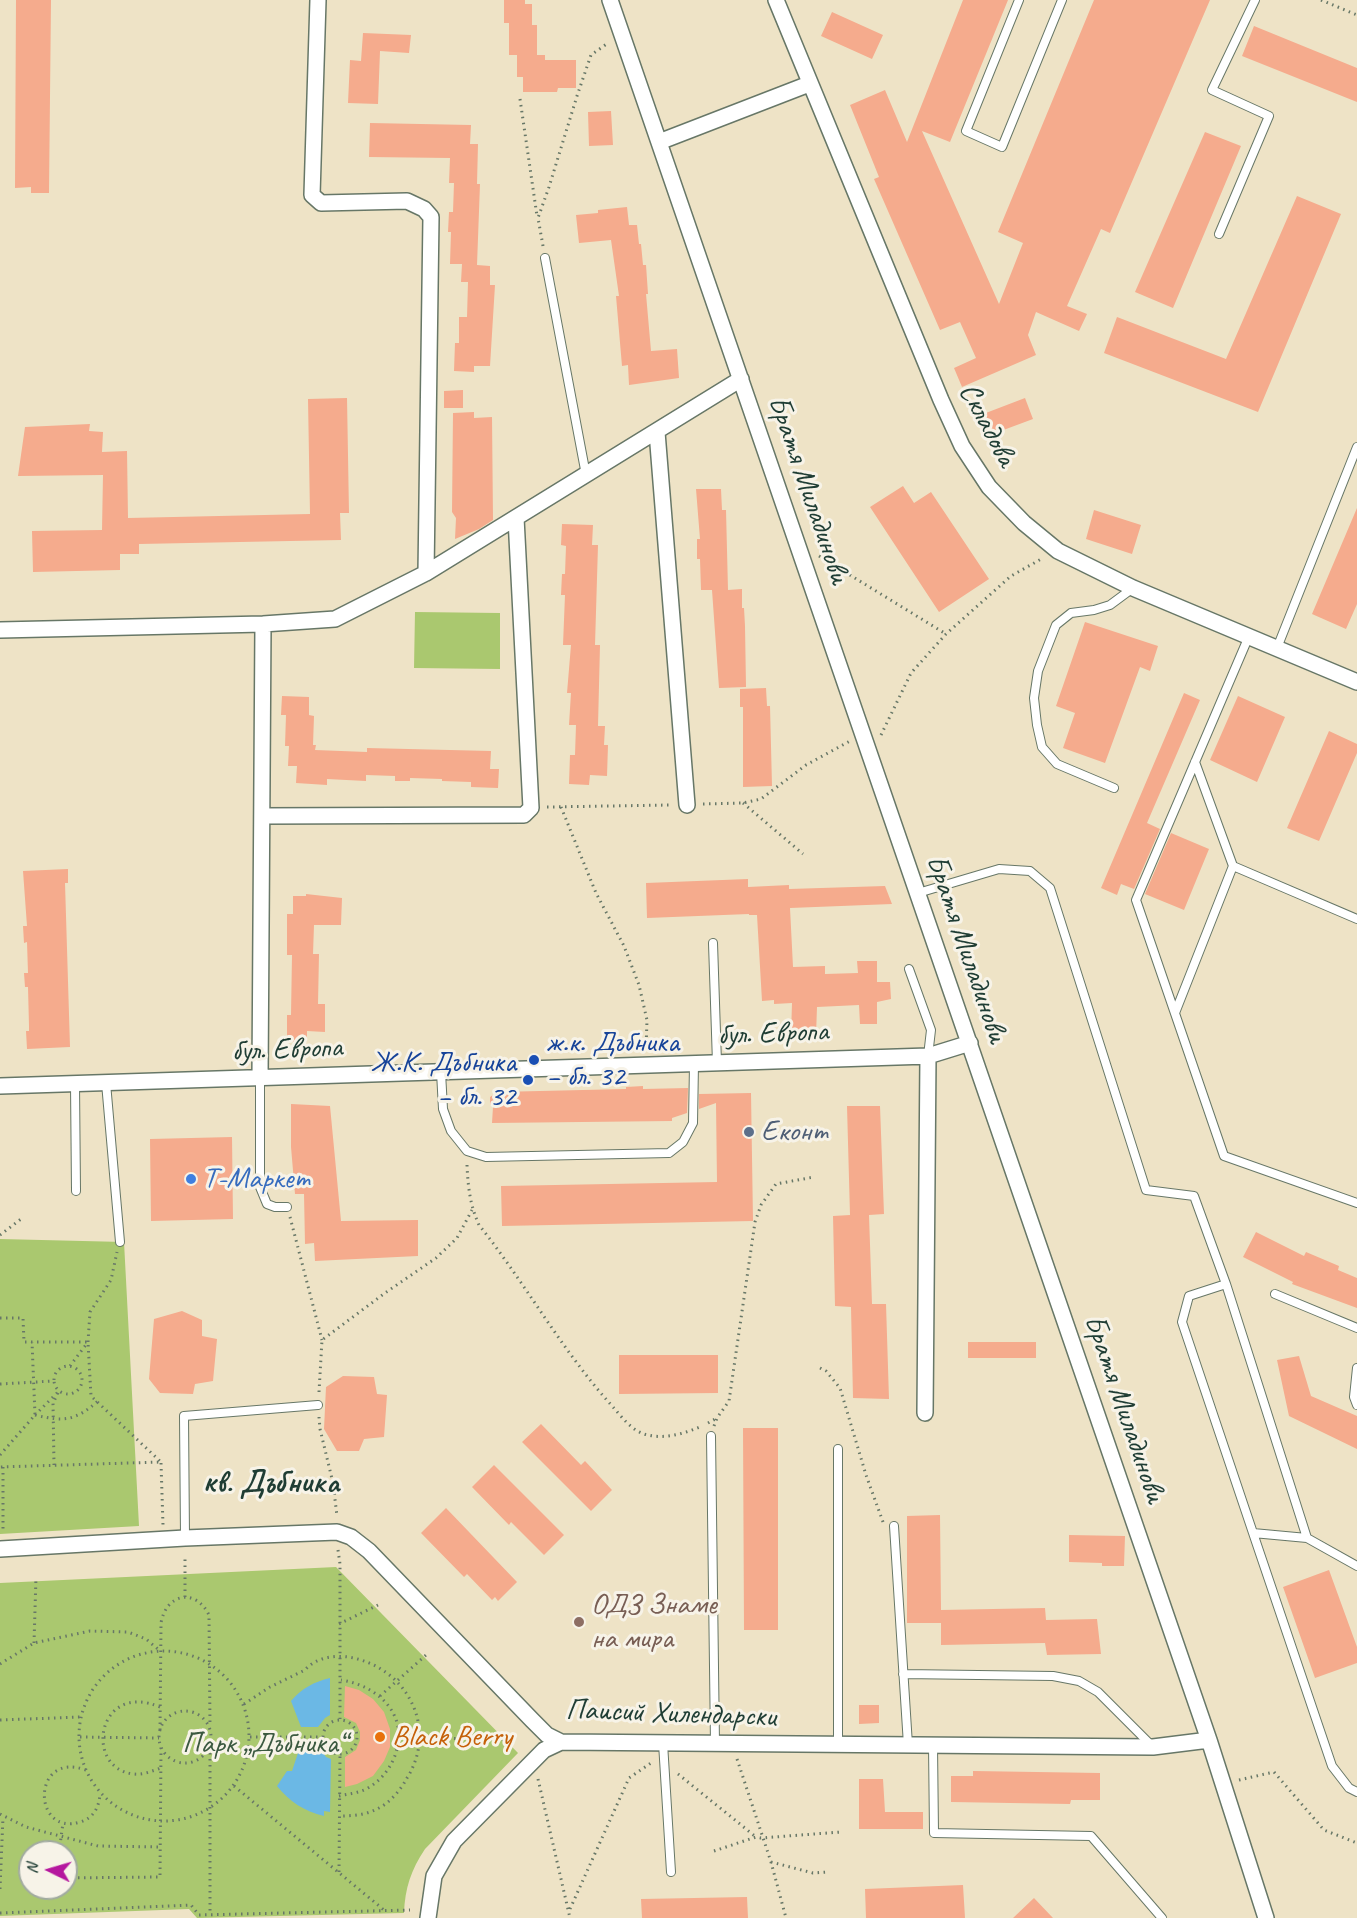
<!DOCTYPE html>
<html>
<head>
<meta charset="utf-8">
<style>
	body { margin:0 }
	#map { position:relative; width:1357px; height:1918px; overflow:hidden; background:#eee3c6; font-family:Caveat,sans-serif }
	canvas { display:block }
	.north { position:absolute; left:18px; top:1840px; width:60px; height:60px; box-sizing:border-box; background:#f7f3e8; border:2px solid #a1aaa0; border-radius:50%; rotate:275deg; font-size:16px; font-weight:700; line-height:24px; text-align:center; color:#1f3d34 }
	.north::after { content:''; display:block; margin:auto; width:21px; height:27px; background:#b5179e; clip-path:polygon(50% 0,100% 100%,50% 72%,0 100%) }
</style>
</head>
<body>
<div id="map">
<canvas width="1357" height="1918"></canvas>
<div class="north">N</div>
</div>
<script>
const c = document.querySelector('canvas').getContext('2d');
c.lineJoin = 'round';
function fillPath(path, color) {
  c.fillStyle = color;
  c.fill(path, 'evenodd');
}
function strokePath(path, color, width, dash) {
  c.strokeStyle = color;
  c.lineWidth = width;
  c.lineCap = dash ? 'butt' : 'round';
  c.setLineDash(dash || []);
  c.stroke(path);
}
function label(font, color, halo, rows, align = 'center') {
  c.font = font + ' Caveat,sans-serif';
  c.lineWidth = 6;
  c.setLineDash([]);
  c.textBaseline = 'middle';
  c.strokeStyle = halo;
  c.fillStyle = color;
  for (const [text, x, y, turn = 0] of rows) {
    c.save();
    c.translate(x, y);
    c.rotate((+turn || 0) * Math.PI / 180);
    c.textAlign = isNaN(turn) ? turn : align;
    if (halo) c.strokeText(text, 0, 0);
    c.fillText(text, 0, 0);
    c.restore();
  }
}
fillPath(new Path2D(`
	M415,612l85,1v56l-86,-1z
	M0,1239l124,3 15,284 -139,8z
	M336,1567l182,186 -93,96c-14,21 -20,39 -21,64l-207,5 -8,-9 -189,7v-333zM30,1852h36v36h-36z`), '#aac86f');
fillPath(new Path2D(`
	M330,1678v37l-5,3 -7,9h-17l-10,-26c11,-13 23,-19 39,-23z
	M300,1747h19l7,10 5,2 -1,53 -6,-1v5c-20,-5 -34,-14 -47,-30l10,-15h5z`), '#6bb8e5');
fillPath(new Path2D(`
	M16,0h35l-2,193h-18v-6l-16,1z
	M504,0h21v4h7v21h5v30h8v5h31v28h-18l-1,4h-34v-15h-6v-22h-8v-32h-5z
	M963,0h45l-58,142 -28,-11 77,173 24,-61 -25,-11 96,-232h116l-100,233 -9,-4 -34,77 20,8 -8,17 -43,-19 -8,23 8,20 -74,32 -8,-19 22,-10 -16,-36 -20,8 -66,-151 5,-2 -29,-72 35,-15 22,52z
	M832,12l51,23 -11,24 -51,-23z
	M1254,26l103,42v34l-115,-46z
	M363,33l48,2 -2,18 -29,-2 -2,53 -30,-1 2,-43 11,1z
	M611,111l2,34 -24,1 -1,-34z
	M370,123l101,2 -1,19h8l-1,40h3l-3,81 13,1v19h5l-5,81h-16v6l-20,-1 1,-28h4v-26h8l1,-35h-7l1,-18h-12l1,-32h-3l1,-20h4l1,-29h-5l1,-25 -81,-1z
	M1205,132l36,14 -68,162 -38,-16z
	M1297,196l44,18 -83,198 -154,-59 13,-36 109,42z
	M627,207l2,18h8l2,19h2l2,21h3l2,29h-2l5,57 26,-2 2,29 -50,7 -1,-20 -6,1 -6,-70h3l-8,-56 -32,3 -3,-28 22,-2v-3z
	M463,390v18h-19v-17z
	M347,398l2,115h-9l1,27 -202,4v10h-19v16l-87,2 -1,-41 70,-1 1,-55 -85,1 7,-49 65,-3 -1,7 14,1 -1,20 25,-1 1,67 182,-4 -2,-115z
	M1025,398l8,21 -43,16 -12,-19z
	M474,412v6l18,-1 1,103 -14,9 -24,10 1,-21 -4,-6 1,-99z
	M903,486l11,17 17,-11 58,87 -50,33 -69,-105z
	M696,489h25l1,21h4l2,80 14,-1v19h2l1,18 1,61 -27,1 -7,-98h-11l-1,-31h-3v-20h3z
	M1357,508v96l-11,25 -34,-15z
	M1094,510l47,15 -9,29 -46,-15z
	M562,524l31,1 -1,20h6l-3,100h5l-2,81h7l-1,19h4l-1,31 -17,-1 -1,10 -20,-1 1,-29h5l1,-30h-7l2,-32h-4l4,-48h-8l2,-50h-4l1,-21h3l1,-28 -5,-1z
	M1085,622l73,24 -8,25 -10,-4 -35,96 -42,-15 12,-35 -19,-7z
	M766,688l1,18h3l2,80 -29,1v-80h-3v-18z
	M1184,693l16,7 -53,123 13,6 -26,60 -13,-5 -4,11 -16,-7z
	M282,696l27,1v18l5,1 -1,29h3l-1,5 52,2v-4l124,3 -1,18h9l-1,19 -27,-1v-5l-29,-1v-2l-32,-1v3h-15v-5l-29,-1v6l-39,-2v6l-31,-2 1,-17h-9l1,-20h-4l1,-31h-5z
	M1238,696l47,21 -28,65 -47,-22z
	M1329,731l28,13v9l-38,88 -32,-13z
	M1171,833l38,16 -25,61 -39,-16z
	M68,869v14h-3l5,164 -43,2 -1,-18h3v-5l-1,-39h-3l-1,-14h4l-1,-31 -3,1 -1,-17h4l-4,-55z
	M748,879v8l41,-2v4l96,-3 7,18 -102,4 3,59 32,-1v8l33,-1 -1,-12h20v21h13l1,17 -14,3v22h-17l-1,-19 -42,2 -1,28h-25l1,-32 -18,1v-4l-12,1 -5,-86h-8v-1l-102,4 -1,-35z
	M306,894l36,4 -1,27h-27l-1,29h6l-1,50h7v28l-18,-1v11h-20v-27h4l1,-60h-5v-41h6v-18h13z
	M643,1086v3l45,-1 -1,25 -15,5v3l-180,2 1,-16 -3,-3v-7l7,-5 129,-3v-2z
	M751,1093l2,128 -251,5 -1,-40 216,-4 -1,-79 -17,6v-15z
	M291,1104l39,2 11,115 77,-1v36l-103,5 -1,-18 -9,1 -1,-50h-9l-4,-47z
	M847,1106h33l4,108 -15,1 3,89h14l3,95 -36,-1 -2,-91 -16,-1 -2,-90 17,-1z
	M232,1137l1,82 -82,2 -1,-82z
	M1256,1232l48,24 2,-4 33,14 -1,4 19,8v30l-65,-24 1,-2 -50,-25z
	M182,1311l20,9v16l15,3 -4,42 -18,3 -2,10 -33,-1 -11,-14 5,-60z
	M968,1342h68v16h-68z
	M619,1355h99v38l-99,1z
	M1299,1356l12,40 46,20v33l-68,-33 -12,-56z
	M343,1376l31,1 3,17 10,1 -3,42 -20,2 -5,12h-22l-13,-22 2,-42z
	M541,1424l40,41 4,-4 27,29 -21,21 -69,-69z
	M743,1428h35v202h-34z
	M494,1465l70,70 -20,20 -33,-33 -2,3 -37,-38z
	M446,1508l71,74 -19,19 -3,-4 -3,3 -25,-26 -3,3 -43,-44z
	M940,1515l1,95 104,-2 1,12 51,-1 4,35 -54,1 -2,-12 -104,2v-22h-34v-107z
	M1069,1535l56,1 -1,30h-22v-3l-33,-1z
	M1329,1570l28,77v16l-42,15 -32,-91z
	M345,1686l14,4 14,9 11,13 6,17v18l-6,14 -11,15 -16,8 -12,3v-30l11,-7 4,-10v-8l-4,-9 -12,-6z
	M859,1705h20v18l-20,1z
	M973,1771l127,2v27h-29l-1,4 -119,-2v-26h22z
	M859,1779h24l2,33h38v17h-64z
	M963,1885l2,33h-99l-1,-29z
	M747,1897l1,21h-106l-1,-19z
	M1034,1898l19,20h-40z`), '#f5ab8d');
const lane = new Path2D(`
	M1019,0l-53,131 36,16 60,-147
	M1219,234l50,-118 -57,-26 43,-90
	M545,258l41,217
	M1249,636l-113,264 88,256 133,47
	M1277,648l80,-201
	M1195,762l38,104 124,53
	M1114,788l-57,-24 -15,-17 -5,-22 -3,-27 4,-27 18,-46 15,-12 23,-3 16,-5 23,-17
	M918,893l81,-24 31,2 20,17 96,302 48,6 32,88 81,254 50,28
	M713,943l4,120
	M909,969l22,61 -3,26
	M1175,1013l58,-147
	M441,1072l2,37 8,22 16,20 19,6 183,-4 14,-11 10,-19 1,-59
	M260,1078v109l7,17 8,3h12
	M106,1083l14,159
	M75,1084l1,107
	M1226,1284l-37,12 -7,26 71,211 54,5
	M1275,1294l82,34
	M1357,1368l-3,29 3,8
	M711,1436l4,308
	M838,1449v295
	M894,1526l14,219
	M1253,1533l79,233 17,22 8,4
	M185,1538l-1,-122 134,-11
	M903,1674l150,2 26,5 19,11 54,54
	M663,1743l8,129
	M933,1745l1,88 157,3 71,82`);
const street = new Path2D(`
	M318,0l-6,195 9,8 86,-2 17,8 7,8 -5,356
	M610,0l599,1740 57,178
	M776,0l165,400 21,46 27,41 35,36 34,28 75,37 224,94
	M659,142l150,-58
	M657,432l30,373
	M0,630l263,-6 72,-5 91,-46 315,-194
	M262,816l262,-1 7,-7 -15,-290
	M260,1078l3,-454
	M0,1086l928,-30 42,-13
	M925,1413l3,-357
	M0,1549l185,-11 152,-6 14,5 18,14 163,169 15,15 14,7 592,5 56,-7
	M428,1918l6,-42 20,-35 90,-91 17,-8`);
strokePath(lane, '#677767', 10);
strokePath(street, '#677767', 18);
strokePath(new Path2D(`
	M1321,0l36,15
	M520,99l17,117
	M543,246l-5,-28 11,-31 28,-91 14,-41 17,-12
	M819,556l127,78
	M881,735l30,-62 35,-39 65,-58 32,-18
	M743,803l60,51
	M703,804l40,-1 18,-4 45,-34 44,-24
	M547,807l123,-2
	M561,807l35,86 28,53 15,39 8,35 -1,29
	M467,1165c1,22 3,40 12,60 47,59 83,126 134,182 8,9 18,23 31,27 19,6 40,0 58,-8
	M290,1217l32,123
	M0,1235l21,-16
	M0,1318h23l1,24h64l3,54 70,66 -161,5
	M70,1366l18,-24 2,-30 21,-32 6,-28
	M54 1380a14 14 0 1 1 28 0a14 14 0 1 1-28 0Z
	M820,1368l6,3 14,17 26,87 17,47
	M0,1384l53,-3
	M319,1392l3,-52 63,-47 51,-35 21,-20 15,-28
	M35,1415l24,-24 -6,12 1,62
	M35,1415c29,7 40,6 63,-14
	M319,1417l1,12 13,54 4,33
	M708,1423l9,-5
	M714,1426l3,-8 12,-17 26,-179 6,-17 15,-21 38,-7
	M0,1455l35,-40 -3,-73
	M161,1463l2,62
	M3,1467v64
	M338,1550l2,14v155
	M185,1597v-42
	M339,1624l39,-19
	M34,1643l2,-66
	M79 1736a85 85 0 1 1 170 0a85 85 0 1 1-170 0Z
	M0,1664l34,-21 56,-12 38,1 18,7 13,11
	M380,1696l47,-42
	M244,1704l26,-17 35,-17c10,-12 28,-15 43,-13 58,9 91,70 59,121 -7,13 -18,26 -32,32 -11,5 -24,6 -36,6
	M160,1707c-63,-27 -77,62 -26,67 9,1 18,-3 27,-6
	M159 1737a26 26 0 1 1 52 0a26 26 0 1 1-52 0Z
	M323 1737a17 17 0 1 1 34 0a17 17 0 1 1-34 0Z
	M0,1720l81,-3
	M160,1730l1,-107c5,-29 34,-36 48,-8l1,111
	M80,1737l79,1
	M250,1737h72
	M400,1737l111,3
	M210,1747v168
	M737,1759l34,103 15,56
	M86,1770c-55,-20 -54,67 -6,52 14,-4 19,-15 20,-28
	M678,1774l78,63
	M538,1779l32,139
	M1239,1780l35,-8 50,58 33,13
	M234,1786l150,124
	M339,1796c9,-2 19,-3 27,-7 13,-7 22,-17 28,-31 17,-41 -14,-72 -53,-78
	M0,1814l26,13 72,19 63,1
	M714,1851l42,-14 5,1 80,-6
	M59,1852l4,-29
	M771,1862l42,11 14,-1
	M339,1872l1,-117
	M66,1878l94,-1 1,-130
	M0,1889l3,-72
	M570,1909l59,-131 22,-15
	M0,1913l191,-8 8,10 211,-5`), '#677767', 3, [1.5, 4.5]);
strokePath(lane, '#fff', 8);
strokePath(street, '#fff', 15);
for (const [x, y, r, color] of [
	[534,1060,6,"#1a4fb4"],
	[528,1080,6,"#1a4fb4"],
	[749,1132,6,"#5c6f8a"],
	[191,1179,6,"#3f7fe0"],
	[579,1622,6,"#8d6e63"],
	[380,1737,6,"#e8710a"]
]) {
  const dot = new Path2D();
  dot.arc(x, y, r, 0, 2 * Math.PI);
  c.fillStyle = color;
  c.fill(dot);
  strokePath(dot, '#f7f3e8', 2);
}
label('30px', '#1f3d34', '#f7f3e8', [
	["Складова",987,425,62],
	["Братя Миладинови",808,490,71],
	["Братя Миладинови",966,949,71],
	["бул. Европа",773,1034,-2],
	["бул. Европа",287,1050,-2],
	["Братя Миладинови",1124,1409,71],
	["Паисий Хилендарски",671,1714,2]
]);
label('30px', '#164399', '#f7f3e8', [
	["ж.к. Дъбника",546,1043],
	["– бл. 32",546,1077],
	["Ж.К. Дъбника",516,1063,"right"],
	["– бл. 32",516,1097,"right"]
], 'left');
label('30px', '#4e5e75', '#f7f3e8', [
	["Еконт",761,1132]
], 'left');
label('30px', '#366cbe', '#f7f3e8', [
	["Т-Маркет",203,1179]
], 'left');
label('30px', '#785e54', '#f7f3e8', [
	["ОДЗ Знаме",591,1605],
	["на мира",591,1639]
], 'left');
label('30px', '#c56008', '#f7f3e8', [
	["Black Berry",392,1737]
], 'left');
label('30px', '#3b5940', '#f7f3e8', [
	["Парк „Дъбника“",264,1744]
]);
label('bold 32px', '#1f3d34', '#f7f3e8', [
	["кв. Дъбника",271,1484]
]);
</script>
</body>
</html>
